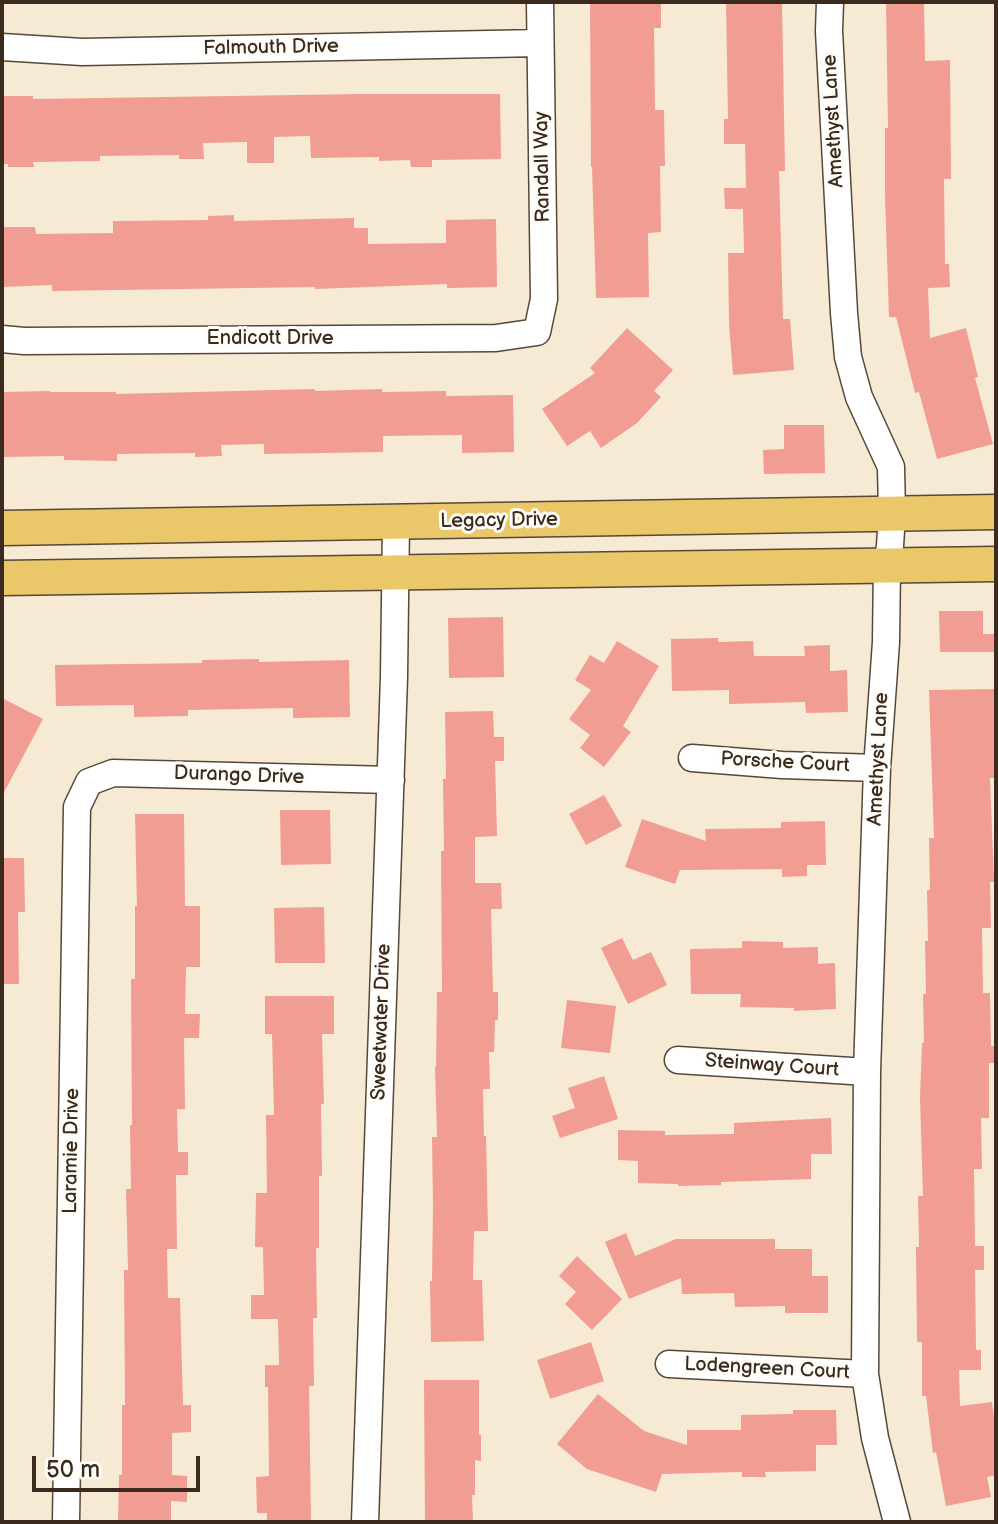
<!DOCTYPE html>
<html>
<head>
<meta charset="utf-8">
<style>
	body { margin:0 }
	#map { position:relative; width:998px; height:1524px; overflow:hidden; background:#f6ead5; font-family:"Balsamiq Sans",sans-serif }
	canvas { display:block }
	.frame { position:absolute; inset:0; border:4px solid #3b2a1e; pointer-events:none }
	.scale { position:absolute; left:32px; top:1456px; width:168px; height:36px; box-sizing:border-box; border:4px solid #3b2a1e; border-top:0; padding-left:10px; font-size:24px; line-height:28px; white-space:nowrap; color:#3b2a1e; -webkit-text-stroke:6px #fdfcf7; paint-order:stroke }
</style>
</head>
<body>
<div id="map">
<canvas width="998" height="1524"></canvas>
<div class="frame"></div>
<div class="scale">50 m</div>
</div>
<script>
const c = document.querySelector('canvas').getContext('2d');
c.lineJoin = 'round';
function fillPath(path, color) {
  c.fillStyle = color;
  c.fill(path, 'evenodd');
}
function strokePath(path, color, width, dash) {
  c.strokeStyle = color;
  c.lineWidth = width;
  c.lineCap = dash ? 'butt' : 'round';
  c.setLineDash(dash || []);
  c.stroke(path);
}
function label(font, color, halo, rows, align = 'center') {
  c.font = font + ' "Balsamiq Sans",sans-serif';
  c.lineWidth = 6;
  c.setLineDash([]);
  c.textBaseline = 'middle';
  c.strokeStyle = halo;
  c.fillStyle = color;
  for (const [text, x, y, turn = 0] of rows) {
    c.save();
    c.translate(x, y);
    c.rotate((+turn || 0) * Math.PI / 180);
    c.textAlign = isNaN(turn) ? turn : align;
    if (halo) c.strokeText(text, 0, 0);
    c.fillText(text, 0, 0);
    c.restore();
  }
}
fillPath(new Path2D(`
	M590,2h71v26h-7l1,82h9l1,56h-5l1,66 -13,1 1,64 -53,1 -4,-131h-1z
	M726,2h56l3,169h-6l4,148h7l4,51 -61,5 -4,-51 -1,-71h16l-1,-44h-18l-1,-21h22l-1,-44h-21v-25h4z
	M886,2h38l1,59 25,-1 1,119h-7l1,85h4l1,23 -22,1 2,50 36,-10 12,49 -3,1 18,66 -56,15 -18,-67 -4,1 -19,-76h-7l-4,-120v-69h3z
	M362,94h138l1,65 -69,1v7h-21l-1,-7 -31,1v-4l-68,1 -1,-22 -36,1v26h-27v-21l-44,1 1,16h-25v-4l-79,1v5l-67,1 1,5h-26v-3h-6v-68h31v3z
	M234,215v6l120,-3v10h14v16l78,-1v-23l50,-1 1,68 -50,1v-4l-132,5v-2l-263,4v-6l-50,2v-60h33l1,7 77,-1v-12l95,-1v-4z
	M627,328l46,42 -19,21 7,6 -24,26 -36,25 -11,-17 -23,15 -25,-37 53,-36 -5,-5z
	M315,389v2l67,-2v3l64,-1v5l67,-1 1,57 -52,1v-18l-79,1v16l-119,2v-10l-43,1 1,11 -27,1v-4l-78,1v7l-53,-1v-4l-62,1v-65l48,-1v1h66v2z
	M784,425h40l1,48 -61,1 -1,-24 21,-1z
	M939,611h44v23h13v18h-56z
	M503,617l1,60 -55,1 -1,-60z
	M718,638v4l35,-1 1,15h51l-1,-10 26,-1v26l17,-1 1,42 -42,1 -1,-11 -76,2v-14l-57,1 -1,-52z
	M617,641l42,25 -36,60 8,6 -27,35 -24,-19 10,-13 -21,-16 22,-29 -16,-10 15,-25 14,8z
	M259,659v3l90,-2 1,57 -57,1v-10l-105,2v6l-54,1v-12l-78,1 -1,-41 147,-2v-3z
	M996,689v89h-6l4,104h-4l1,46h-9l1,65h7l1,53h5v17h-7v55h-8l1,51h-8l1,77h9v24h-9l1,80h5v20h-22l1,36 32,-4 4,33v40l-9,2 4,20 -45,9 -10,-54 -3,1 -7,-57h-4v-54h-5l-1,-95h3l-1,-51h5l-3,-98 2,-55h2l-1,-49h3l-1,-53h3l-1,-51h3l-1,-52h5l-5,-148z
	M2,698l41,21 -41,77z
	M493,711l1,26h10v24h-9l2,75 -22,1v46h26l1,26h-11l2,83h5v28h-3l-1,32h-5l1,37h-7l1,47h2l2,95h-14l-1,49h9l2,61 -53,1 -1,-61h2l1,-75 -1,-69h5l-2,-70h1l1,-75h5l-1,-141h3l-1,-72h3l-1,-67z
	M604,795l18,31 -36,19 -17,-31z
	M280,810h50l1,54 -50,1z
	M135,814h49l1,92h15v61h-14l-1,47h15l-1,24h-15l1,71h-8l1,43h10v23h-12l1,74h-10l1,49h12l3,107h8v27l-19,1v42l15,1v26l-16,-1v21h-53l1,-47h3v-70h3l-1,-135h4l-2,-81h5l-1,-64h2l-1,-146h4v-73h2z
	M642,819l64,22 -1,-12 76,-1v-6l44,-1 1,44h-19v11l-25,1v-8l-102,1 -5,14 -50,-17z
	M2,858h22l1,54h-7l1,72h-17z
	M324,907l1,56h-50l-1,-55z
	M622,938l11,22 18,-8 16,33 -39,19 -27,-56z
	M742,941l41,1v6l35,-1v17l17,-1 1,46 -42,2v-3l-54,-1 1,-13h-50l-1,-45 52,-1z
	M265,996h69v38h-12l2,70h-3l1,72h-3v72h-3l1,70h-4l1,68h-5l2,136h-44v-9h-10l-1,-36 13,-1 -1,-89h-3v-22h14l-1,-46h-27v-24h13l-1,-48h-8l1,-54h11l-1,-78h8l-2,-81h-7z
	M567,1000l49,6 -6,47 -49,-5z
	M604,1076l14,43 -58,19 -8,-22 23,-8 -7,-20z
	M831,1118l1,36h-21v25l-90,3v3l-43,1v-2l-40,-1v-22l-20,-1v-30l47,1v4l69,-1v-11z
	M626,1233l9,23 41,-17h99v10h37v27h16v37h-43v-7l-50,1 -1,-14 -52,1 -1,-16 -52,21 -24,-57z
	M577,1256l45,43 -30,31 -27,-26 11,-12 -17,-16z
	M591,1342l13,39 -54,18 -13,-39z
	M424,1380h55v55h2v26l-6,-1v35h-3l1,27h-48z
	M598,1394l46,37 43,14v-15h54v-15l52,-1v-4h43l1,35h-21v26l-51,1 1,5h-24v-5l-80,2 -6,18 -69,-23 -30,-25z`), '#f19d93');
const minor = new Path2D(`
	M830,2l-1,29 15,282 4,44 11,40 32,70 1,47 -2,32 -3,19 -1,77 -9,126 -10,304 -2,302 10,64 22,84
	M2,47l80,5 458,-9
	M2,339l22,2 472,-3 41,-6 7,-33 -4,-297
	M692,758l90,7 95,3
	M678,1060l189,12
	M669,1364l196,10
	M66,1522l11,-715 12,-25 24,-9 278,7
	M365,1522l29,-845 2,-155`);
const major = new Path2D(`
	M2,528l994,-16
	M2,578l994,-14`);
strokePath(minor, '#574739', 29);
strokePath(major, '#574739', 37);
strokePath(minor, '#fff', 26);
strokePath(major, '#eac769', 34);
label('20px', '#3b2a1e', '#fdfcf7', [
	["Falmouth Drive",271,48,-1],
	["Amethyst Lane",834,121,-93],
	["Randall Way",543,167,-91],
	["Endicott Drive",270,339],
	["Legacy Drive",499,521,-1],
	["Amethyst Lane",879,759,-87],
	["Porsche Court",785,763,3],
	["Durango Drive",239,776,2],
	["Sweetwater Drive",382,1022,-88],
	["Steinway Court",772,1066,4],
	["Laramie Drive",72,1151,-89],
	["Lodengreen Court",767,1369,3]
]);
</script>
</body>
</html>
